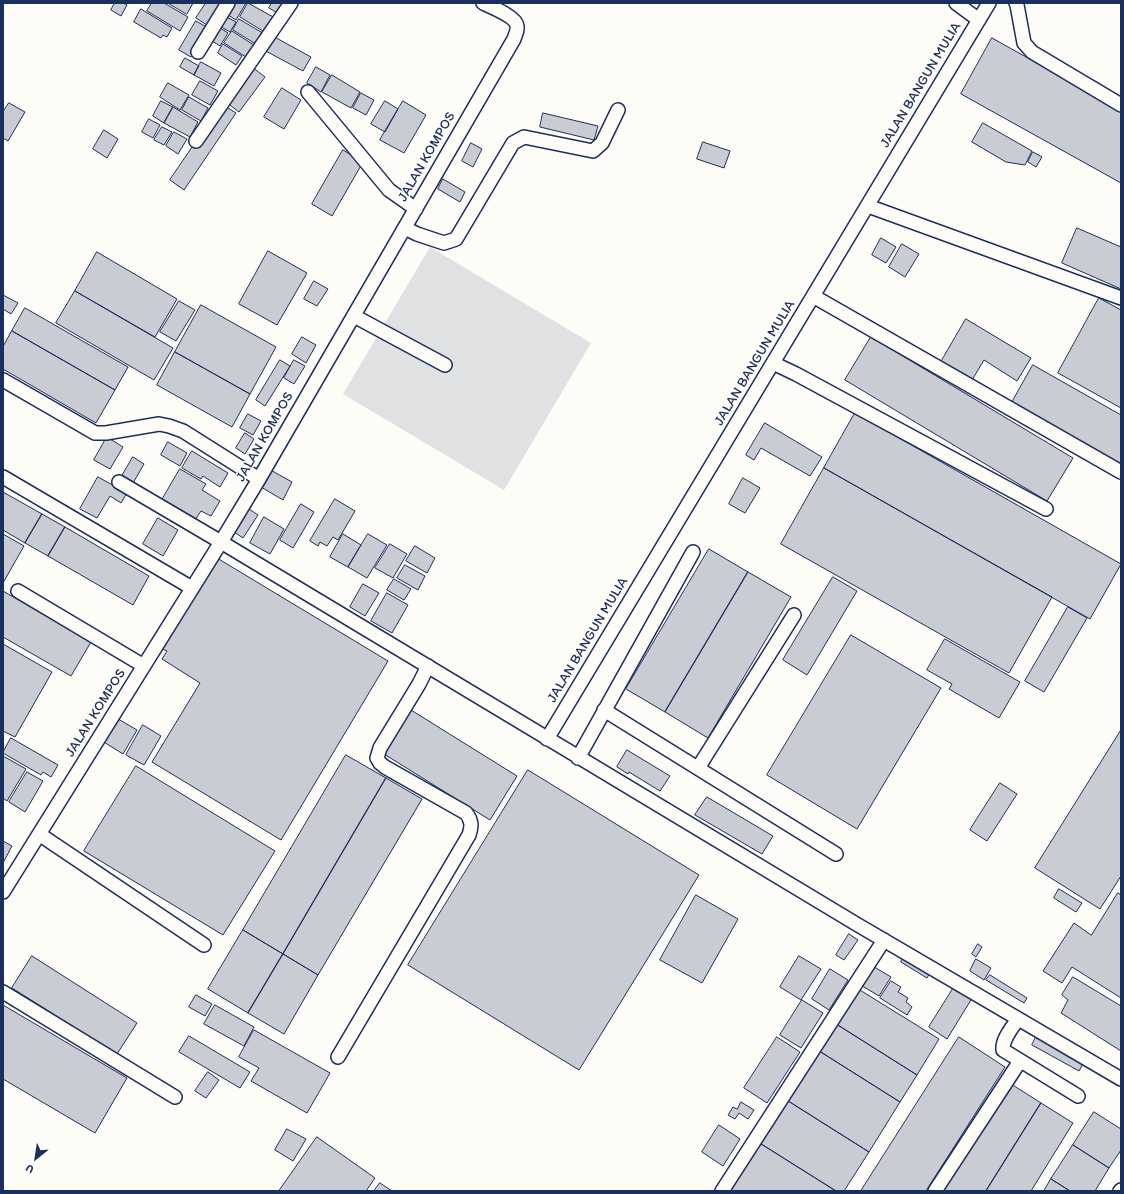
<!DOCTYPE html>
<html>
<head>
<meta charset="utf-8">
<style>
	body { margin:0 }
	#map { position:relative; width:1124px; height:1194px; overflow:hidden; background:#fdfcf7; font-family:Itim,sans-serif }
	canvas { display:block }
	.frame { position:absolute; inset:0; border:4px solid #1b2f5e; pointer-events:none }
	.north { position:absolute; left:16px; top:1138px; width:40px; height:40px; -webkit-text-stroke:3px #fdfcf7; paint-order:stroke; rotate:210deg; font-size:11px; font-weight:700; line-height:16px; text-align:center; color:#1b2f5e }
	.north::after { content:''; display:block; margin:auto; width:14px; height:18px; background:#1b2f5e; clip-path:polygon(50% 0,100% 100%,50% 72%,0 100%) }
</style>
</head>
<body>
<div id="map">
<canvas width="1124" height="1194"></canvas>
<div class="frame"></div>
<div class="north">U</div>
</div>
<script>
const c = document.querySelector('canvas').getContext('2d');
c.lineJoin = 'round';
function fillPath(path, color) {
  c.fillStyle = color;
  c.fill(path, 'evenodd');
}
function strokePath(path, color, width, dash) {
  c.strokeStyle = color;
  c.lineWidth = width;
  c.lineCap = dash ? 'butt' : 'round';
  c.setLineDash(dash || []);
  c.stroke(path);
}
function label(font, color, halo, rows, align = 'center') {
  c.font = font + ' Itim,sans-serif';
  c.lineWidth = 3;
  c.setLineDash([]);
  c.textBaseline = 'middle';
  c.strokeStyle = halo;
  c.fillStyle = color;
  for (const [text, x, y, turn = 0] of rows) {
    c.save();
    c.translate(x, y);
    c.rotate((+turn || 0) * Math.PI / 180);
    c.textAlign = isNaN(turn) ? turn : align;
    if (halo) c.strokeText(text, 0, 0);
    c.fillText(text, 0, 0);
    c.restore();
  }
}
fillPath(new Path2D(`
	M430,247l161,96 -87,147 -161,-96z`), '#e0e1e3');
const building = new Path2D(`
	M115,3h8l4,2 -6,11 -10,-6z
	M152,3h12l24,14 -8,14 -33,-20z
	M168,3h25l-6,11z
	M206,3h19l-15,24 -14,-9z
	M231,3h15l-10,17 -11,-7z
	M248,3l27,15 -9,15 -26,-16z
	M272,3h13l-6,11 -10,-6z
	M141,9l31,19 -5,9 -4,-2 -2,3 -27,-16z
	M223,15l13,7 -6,10 -12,-7z
	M239,19l27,16 -7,11 -26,-16z
	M196,21l12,7 -17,29 -12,-7z
	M217,26l11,7 -8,13 -11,-7z
	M232,31l25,16 -8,12 -25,-16z
	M269,34l42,23 -8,14 -41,-22z
	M992,38l129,72v73l-160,-89z
	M223,44l19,12 -6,9 -18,-12z
	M185,58l14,8 -5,9 -14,-8z
	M201,62l20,11 -7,13 -20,-11z
	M252,67l13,10 -26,35 -13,-10z
	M316,67l14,8 -9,17 -14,-9z
	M332,75l28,17 -9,16 -29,-16z
	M200,81l18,10 -8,14 -18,-10z
	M168,83l21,12 -9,15 -20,-13z
	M282,88l19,12 -17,29 -20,-12z
	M361,93l13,7 -8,15 -13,-7z
	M189,97l19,11 -7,13 -19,-11z
	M161,101l12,6 -9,16 -11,-7z
	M385,101l13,8 -13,23 -14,-8z
	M403,101l23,14 -22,38 -24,-13z
	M9,103l16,9 -17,29 -5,-3v-26z
	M222,104l14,9 -52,77 -14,-10z
	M173,107l25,15 -8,15 -26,-14z
	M543,113l55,13 -4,14 -54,-13z
	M149,119l11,6 -7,13 -11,-6z
	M983,123l49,28 -7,14 -19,-3 -34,-20z
	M162,127l10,5 -8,13 -10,-5z
	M104,130l14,9 -11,19 -14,-9z
	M174,132l13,7 -9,15 -12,-8z
	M703,142l27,9 -6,17 -27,-9z
	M471,143l11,6 -9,18 -11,-6z
	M343,150l20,12 -31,54 -20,-12z
	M1033,152l9,5 -6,10 -8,-5z
	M443,179l22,13 -5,10 -22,-13z
	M1077,228l44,19v42l-59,-26z
	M881,238l15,9 -10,16 -14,-8z
	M902,244l17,10 -14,23 -16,-10z
	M268,251l39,22 -30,52 -38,-21z
	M97,252l80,47 -22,38 -80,-46z
	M314,281l14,8 -11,17 -13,-7z
	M75,291l98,57 -19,32 -98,-57z
	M3,295l15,8 -7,11 -8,-5z
	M1099,298l22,12v98l-63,-35z
	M179,301l16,9 -19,31 -16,-9z
	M201,305l75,42 -26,47 -75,-42z
	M25,308l103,59 -13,23 -103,-59z
	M966,319l65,39 -14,23 -33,-21 -12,20 -31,-18z
	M12,331l103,59 -19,33 -93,-54v-22z
	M302,337l14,8 -10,18 -14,-9z
	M871,337l202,121 -26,43 -202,-121z
	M175,352l75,42 -18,33 -75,-42z
	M280,360l10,6 -25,40 -9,-6z
	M294,360l11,6 -11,18 -10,-6z
	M1033,365l88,50v53l-111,-62z
	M855,413l266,151 -31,55 -266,-151z
	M248,414l13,7 -8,14 -13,-7z
	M765,423l57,34 -12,19 -49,-28 -7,12 -8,-5z
	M245,433l9,6 -9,15 -9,-6z
	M107,437l16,10 -13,22 -16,-9z
	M168,442l19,11 -7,13 -19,-11z
	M192,451l36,22 -8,14 -17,-11 -2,3 -19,-11z
	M133,457l11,7 -11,19 -11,-7z
	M267,468l25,14 -9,18 -22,-13z
	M824,468l228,129 -43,76 -228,-129z
	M180,469l26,15 -4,6 18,11 -9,15 -10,-5 -6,9 -33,-20z
	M98,477l29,16 -6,10 -11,-7 -13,22 -17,-9z
	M743,478l17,10 -15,25 -16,-9z
	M3,492l39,22 -17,29 -22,-13z
	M335,499l20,12 -17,29 -5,-3 -6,9 -7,-4 -2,4 -8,-5z
	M301,504l13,8 -21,36 -13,-8z
	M246,507l12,8 -15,23 -12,-8z
	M42,514l23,13 -17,29 -23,-13z
	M264,517l20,12 -14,25 -20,-11z
	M158,518l20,12 -15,26 -20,-12z
	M65,527l84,49 -16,29 -85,-49z
	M3,534l21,12 -21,37z
	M343,534l18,11 -13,22 -18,-10z
	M368,534l19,11 -20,33 -19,-11z
	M390,544l17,10 -14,24 -18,-10z
	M415,546l20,12 -8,15 -21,-12z
	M709,549l39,23 -83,140 -39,-23z
	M217,558l171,103 -107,179 -129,-78 48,-79 -38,-24 5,-8 -5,-2z
	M405,565l20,11 -7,14 -21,-12z
	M748,572l43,25 -83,141 -43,-26z
	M833,577l24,14 -50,84 -24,-15z
	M394,579l17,10 -7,11 -17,-10z
	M363,584l16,9 -14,23 -15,-9z
	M3,591l88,51 -20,34 -68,-39z
	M387,593l21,12 -16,28 -21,-12z
	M1068,607l19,11 -43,74 -19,-11z
	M851,635l90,53 -84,141 -90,-54z
	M945,639l75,43 -21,36 -50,-29 3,-5 -25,-14z
	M3,644l49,28 -37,65 -12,-6z
	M411,710l106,66 -27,44 -106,-66z
	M113,716l24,14 -14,24 -24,-15z
	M143,725l18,11 -17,29 -18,-10z
	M1121,730v146l-21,33 -65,-41z
	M11,738l47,27 -7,12 -8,-5 -2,3 -38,-22z
	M627,750l43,26 -10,15 -31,-19 -1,2 -11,-7z
	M346,755l40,23 -103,176 -40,-24z
	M3,756l23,13 -19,32 -4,-3z
	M136,766l139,85 -52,84 -139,-84z
	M528,770l171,105 -120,195 -171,-105z
	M27,772l16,9 -18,31 -16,-10z
	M386,778l36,21 -104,176 -35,-21z
	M1000,783l17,11 -30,47 -17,-11z
	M707,797l66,39 -11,18 -67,-39z
	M3,841l9,5 -9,17z
	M1059,889l23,14 -6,9 -22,-14z
	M1118,893l3,2v103l-49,-31 -10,16 -19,-12 31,-48 17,12z
	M696,895l42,24 -36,64 -42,-23z
	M243,930l40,24 -35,59 -40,-24z
	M849,934l9,6 -14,20 -8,-5z
	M978,944l4,3 -6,10 -4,-3z
	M283,954l35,21 -34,59 -36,-21z
	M905,954l26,17 -4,7 -26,-16z
	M32,956l105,67 -20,31 -105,-66z
	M799,956l22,13 -20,31 -21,-13z
	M976,959l15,9 -7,12 -14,-9z
	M871,965l20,12 -12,19 -20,-12z
	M830,969l18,11 -19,30 -17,-11z
	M990,975l37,23 -3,5 -38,-23z
	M1073,977l48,29v45l-60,-38 7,-13 -6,-5z
	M891,981l10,6 -3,5 10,6 -2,4 6,5 -5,8 -27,-17z
	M956,984l18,11 -27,44 -18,-12z
	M855,987l84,52 -22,36 -84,-53z
	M196,995l16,9 -7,12 -16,-9z
	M802,1000l21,13 -22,35 -21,-13z
	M3,1005l124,73 -32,55 -92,-54z
	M215,1005l39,22 -10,19 -40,-22z
	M833,1022l84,53 -17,27 -84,-53z
	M254,1030l76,43 -23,40 -56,-32 8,-13 -20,-11z
	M1038,1033l47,27 -6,11 -47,-26z
	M189,1036l61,36 -10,16 -61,-36z
	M777,1037l23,15 -33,51 -23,-15z
	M959,1037l46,30 -79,124h-65z
	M816,1049l84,53 -31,50 -84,-53z
	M208,1072l11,8 -13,18 -11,-7z
	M1008,1082l33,21 -55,88h-46z
	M785,1099l84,53 -25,39h-8l-78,-49z
	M741,1102l13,8 -6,9 -9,-6 -4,6 -7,-4 5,-8 4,2z
	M1041,1103l32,20 -42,68h-45z
	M1094,1112l27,17v21l-12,18 -36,-23z
	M719,1125l21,14 -17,27 -21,-14z
	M287,1129l19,10 -13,22 -18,-11z
	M317,1137l58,41 -9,13h-87z
	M758,1142l78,49h-108z
	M1073,1145l36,23 -14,23h-25l-19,-12z
	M1051,1179l19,12h-26z
	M380,1183l12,8h-18z`);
fillPath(building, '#c9ccd3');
strokePath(building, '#1b2f5e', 1);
const minor = new Path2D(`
	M956,3l23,17
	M1016,3l1,2 7,38 8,9 89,53
	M198,52l30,-49
	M308,92l81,98 27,19
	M196,141l95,-138
	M868,206l253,92
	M405,228l12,6 27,9 12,-4 57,-96 11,-6 69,14 9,-8 16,-33
	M813,296l308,176
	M354,316l91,49
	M773,363l23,11 250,135
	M3,380l92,53h11l53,-9 10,2 14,5 76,48
	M3,477l189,111
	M119,482l102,60 637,383 263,154
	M18,591l126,75
	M604,710l232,144
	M547,739l442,-736
	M578,758l115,-206
	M698,768l96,-153
	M39,834l165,111
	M3,892l218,-350 38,-63 255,-440c1,-4 4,-8 3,-13 -1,-9 -25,-19 -34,-23
	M3,992l172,105
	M1018,1019c-6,9 -16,20 -15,31l75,46
	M338,1057l131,-222c3,-9 3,-14 -3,-22l-81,-46 -5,-4 -3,-5 3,-10 39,-64 9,-18
	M722,1191l162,-251
	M935,1191l85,-130
	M1120,1191l1,-1`);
strokePath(minor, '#1b2f5e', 16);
strokePath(minor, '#fdfcf7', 13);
label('14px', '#1b2f5e', '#fdfcf7', [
	["JALAN BANGUN MULIA",921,85,-59],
	["JALAN KOMPOS",427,157,-60],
	["JALAN BANGUN MULIA",755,363,-59],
	["JALAN KOMPOS",265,437,-60],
	["JALAN BANGUN MULIA",588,640,-59],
	["JALAN KOMPOS",96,713,-58]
]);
</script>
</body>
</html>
